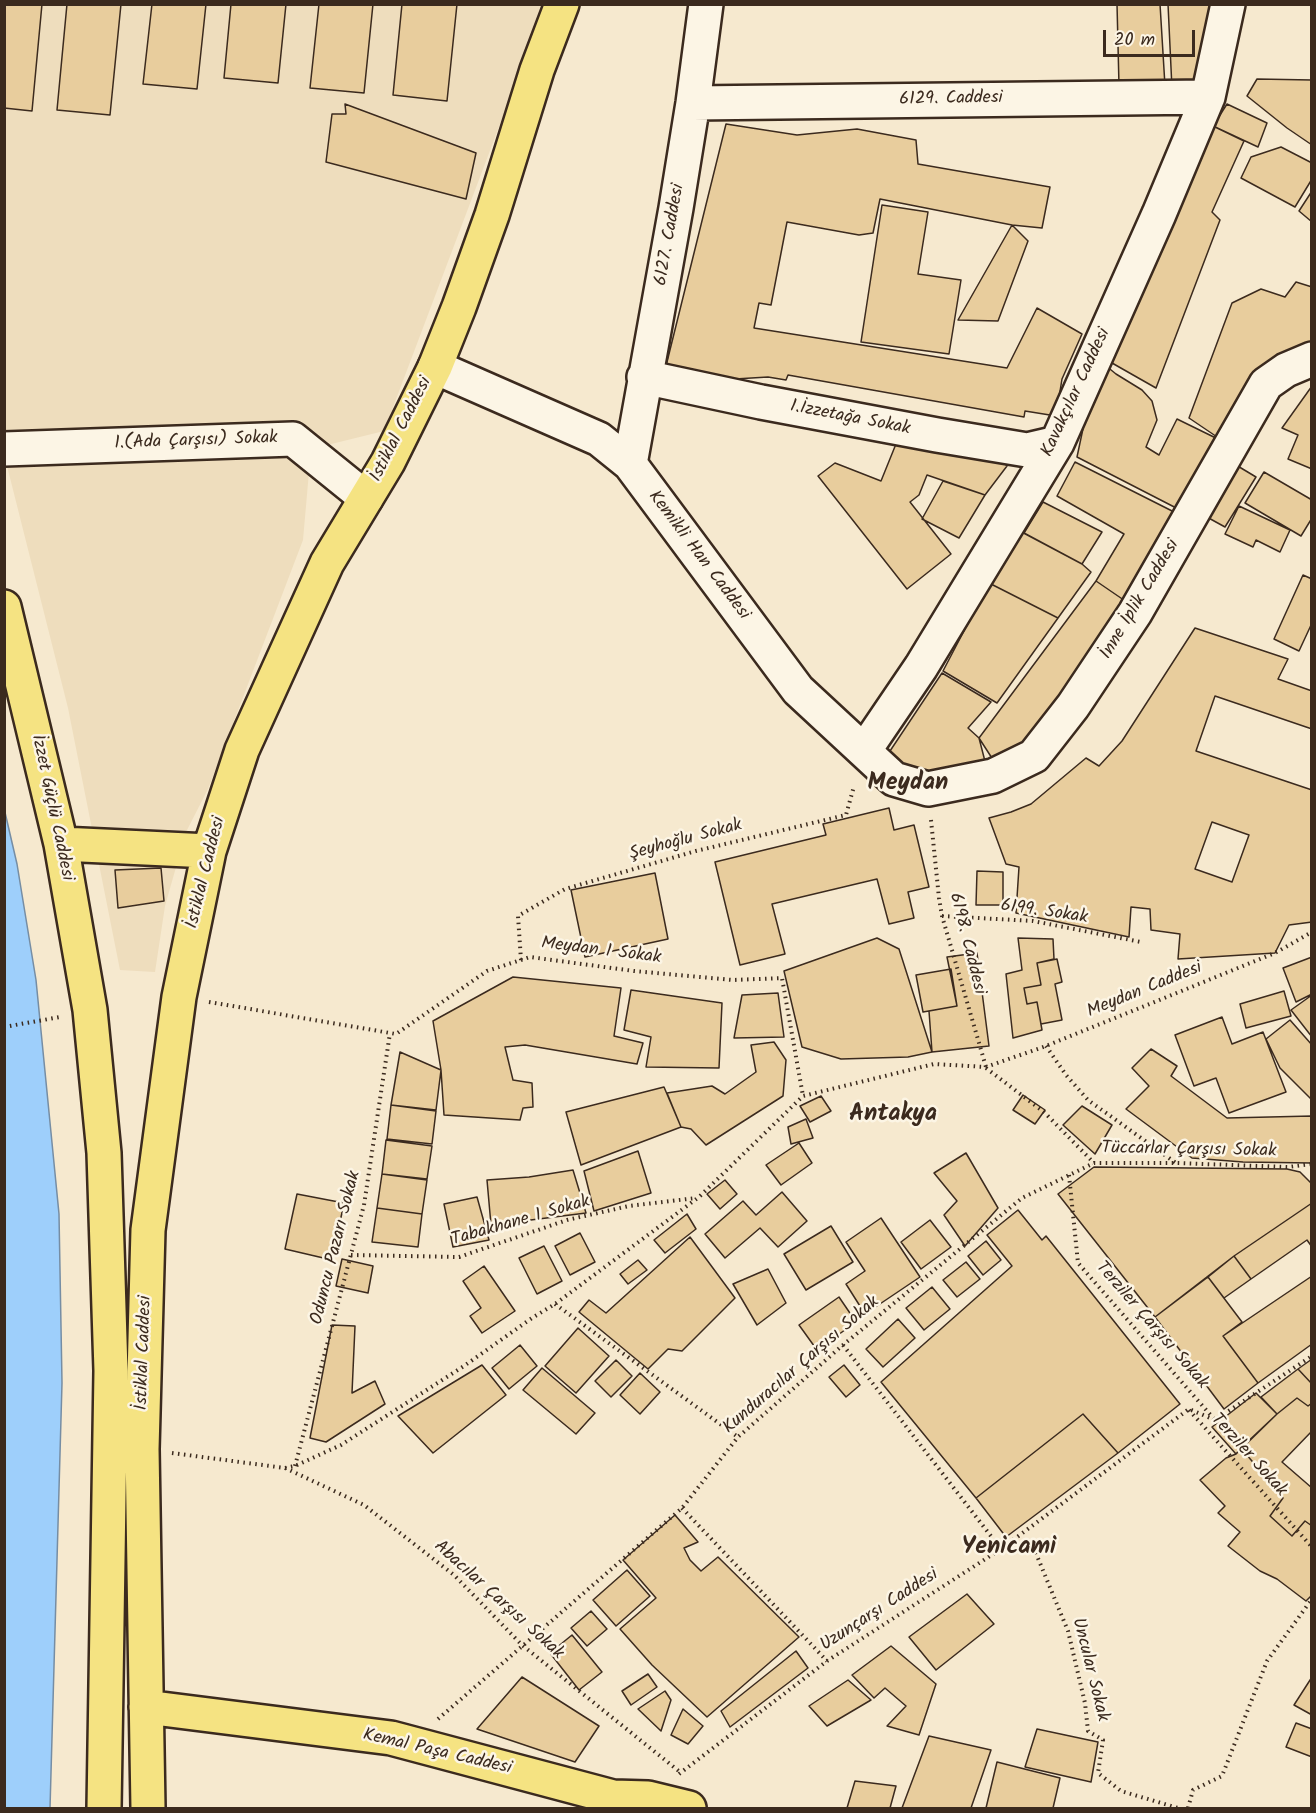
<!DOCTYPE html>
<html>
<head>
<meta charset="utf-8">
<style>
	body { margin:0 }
	#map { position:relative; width:1316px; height:1813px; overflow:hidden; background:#f6e9cf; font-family:Kalam,sans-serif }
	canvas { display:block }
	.frame { position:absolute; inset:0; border:6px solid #3b2a1e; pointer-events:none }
	.scale { position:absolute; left:1103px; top:30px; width:92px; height:27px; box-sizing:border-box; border:3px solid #3b2a1e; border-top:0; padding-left:8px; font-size:18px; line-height:21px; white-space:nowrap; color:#3b2a1e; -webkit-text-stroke:4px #fcf5e5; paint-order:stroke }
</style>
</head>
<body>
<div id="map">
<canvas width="1316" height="1813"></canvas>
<div class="frame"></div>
<div class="scale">20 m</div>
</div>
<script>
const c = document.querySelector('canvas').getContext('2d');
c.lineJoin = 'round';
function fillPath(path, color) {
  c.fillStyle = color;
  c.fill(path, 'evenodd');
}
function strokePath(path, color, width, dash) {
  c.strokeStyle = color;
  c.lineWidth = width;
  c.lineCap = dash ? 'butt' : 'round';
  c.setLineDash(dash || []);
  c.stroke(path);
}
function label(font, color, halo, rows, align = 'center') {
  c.font = font + ' Kalam,sans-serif';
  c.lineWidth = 5;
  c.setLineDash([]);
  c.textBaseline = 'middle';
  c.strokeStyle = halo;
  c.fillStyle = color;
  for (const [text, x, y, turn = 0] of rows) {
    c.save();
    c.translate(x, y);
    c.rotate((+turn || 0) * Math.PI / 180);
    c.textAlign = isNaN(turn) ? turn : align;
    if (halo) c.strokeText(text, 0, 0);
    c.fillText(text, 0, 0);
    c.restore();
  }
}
fillPath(new Path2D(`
	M4,5h541l-161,426 -73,18 -8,91 -95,249 -22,43 -21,74 -10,66 -35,-2 -52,-262 -63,-250z`), '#eeddbd');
const water = new Path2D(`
	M4,808l13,56 19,116 23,234 3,169 -12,425h-46z`);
fillPath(water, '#9ecffb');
strokePath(water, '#768da3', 1.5);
const building = new Path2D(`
	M4,4h38l-10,107 -28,-3z
	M67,4h54l-11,111 -53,-5z
	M152,4h54l-9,85 -54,-5z
	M231,4h55l-8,79 -54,-5z
	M319,4h54l-9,89 -54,-5z
	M402,4h55l-10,97 -54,-6z
	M1117,4h43l5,82h-46z
	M1168,4h51l-25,86 -22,-1z
	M1257,79l55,1v65l-25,-17 -40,-32z
	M345,104l131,49 -10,46 -140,-37 6,-48h14z
	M1227,104l40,19 -9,24 -45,-21z
	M726,124l71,11 60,-6 59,11 2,24 132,23 -8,41 -30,-3 -132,-26 -7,34 -14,2 -72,-13 -16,83 -12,-2 -5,25 253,40 30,-60 45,26 -20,45 -6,37 -31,-5 -1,6 -236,-42 -2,5 -18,-3 -33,2 -70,-9z
	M1213,126l31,15 -32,71 8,8 -64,168 -44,-25z
	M1281,147l31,16v16l-17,28 -54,-29 10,-21z
	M1312,191v31l-13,-11z
	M882,205l46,7 -10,62 43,6 -12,74 -88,-12z
	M1012,225l16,16 -30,80 -40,-1z
	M1296,282l16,5v63l-86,93 -37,-25 43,-115 29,-14 24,8z
	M1105,365l11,9 26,16 10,11 5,19 -11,27 13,8 18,-36 49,24 -42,69 -107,-55 11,-52z
	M1312,386v83l-24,-10 10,-24 -16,-7z
	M898,439l101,17 8,10 -22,29 -58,-20 -8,20 -9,7 41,52 -44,35 -89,-113 17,-13 46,18z
	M1075,462l109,55 -50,90 -38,-26 28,-47 -67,-38z
	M1236,465l20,12 -31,50 -20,-11z
	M1264,472l48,28v18l-11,18 -56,-33z
	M943,481l42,14 -26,43 -37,-19z
	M1043,502l59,30 -20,32 -58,-31z
	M1239,506l51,24 -10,22 -24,-12 -3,7 -28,-13z
	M1016,529l66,35 9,8 -33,46 -69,-35z
	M1303,575l9,4v44l-13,28 -25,-12z
	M1096,581l38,26 -98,139 -37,23 -20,-31z
	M989,583l69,35 -61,85 -54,-32z
	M1195,628l93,31 -10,20 34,12v38l-97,-33 -19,55 116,39v132l-23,3 -14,28 -97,6 2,-25 -29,-4 -1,-21 -19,-2 -2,30 -113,-24 3,-46 -13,-3 -17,-46 22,-6 20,-8 55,-46 13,8 23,-25zM1212,822l37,13 -17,47 -37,-13z
	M942,673l49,29 -23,26 11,10 9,35 -54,9 -50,-22z
	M889,808l5,22 20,-5 15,62 -21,5 6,26 -25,6 -12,-45 -105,25 13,50 -45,11 -25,-103 111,-27 -3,-11z
	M161,868l3,33 -46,7 -3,-38z
	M977,871l26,1v33h-27z
	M655,873l13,66 -83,18 -14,-67z
	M877,938l22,11 33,103 -24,5 -67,2 -39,-12 -18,-76z
	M1018,938l35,1 1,20 -17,4 4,22 -17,3 3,16 10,-2 5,28 -29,8 -7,-64 16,-4z
	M977,953l12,93 -57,6 -3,-41 28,-5 -10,-49z
	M1312,957v37l-16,8 -13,-34z
	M1057,959l5,23 -7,2 7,36 -21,4 -4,-22 -10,2 -3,-16 17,-3 -4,-22z
	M951,969l6,37 -34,6 -7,-37z
	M513,977l108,11 -7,48 29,7 -6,21 -112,-19 -20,2 8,33 19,3 1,24 -10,1 -3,12 -76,-5 -3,-45 -8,-49z
	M631,990l91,13 -3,65 -73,-1 5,-30 -27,-7z
	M1284,991l7,25 -45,12 -6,-24z
	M778,993l6,44 -50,1 8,-43z
	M1312,995v42l-21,-27z
	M1222,1017l10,27 31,-12 23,60 -57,21 -13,-35 -22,8 -19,-51z
	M1290,1020l22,25v55l-32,-32 -14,-29z
	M774,1042l12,18 -3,36 -77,49 -15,-16 -10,-2 -14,-34 45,-7 13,8 31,-22 -5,-27z
	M1151,1049l26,17 -6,10 56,42 85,-2v47l-69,-1 -51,-4 -66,-49 23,-23 -17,-18z
	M400,1052l41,18 -5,40 -45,-5z
	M664,1087l17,40 -100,38 -15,-53z
	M1023,1095l22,15 -10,14 -22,-14z
	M821,1096l10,15 -21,11 -10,-16z
	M391,1105l45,6 -4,33 -45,-5z
	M1082,1106l30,19 -17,29 -32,-29z
	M806,1119l7,19 -22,6 -3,-17z
	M386,1140l46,6 -5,33 -45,-5z
	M799,1143l13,20 -31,22 -15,-20z
	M638,1151l13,42 -57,18 -10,-40z
	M966,1153l32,55 -33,38 -21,-31 13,-14 -23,-28z
	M1094,1167l193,2 13,3 12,12v19l-78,53 -79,61 -97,-123z
	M573,1170l13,43 -95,12 -4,-45 42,-3z
	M382,1174l45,6 -5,34 -45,-6z
	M725,1180l12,14 -17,15 -13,-15z
	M782,1192l25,29 -29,26 -18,-19 -35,30 -20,-24 38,-33 13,14z
	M297,1194l47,9 -12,57 -47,-11z
	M477,1197l12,43 -36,7 -9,-43z
	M1312,1203v44l-5,-7 -56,39 -17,-23z
	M377,1208l45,6 -4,33 -46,-5z
	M1018,1210l24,30 4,-4 134,168 -62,49 -35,-39 -107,84 -95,-116 131,-116 -25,-31z
	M687,1214l9,15 -31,24 -11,-13z
	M881,1218l39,59 -55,37 -19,-30 19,-13 -19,-29z
	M930,1220l21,27 -30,22 -20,-27z
	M831,1226l22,36 -47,28 -22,-36z
	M580,1233l15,29 -25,13 -15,-29z
	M690,1237l45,61 -53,53 -14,-2 -20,20 -69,-57 10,-12 17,13z
	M986,1241l15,19 -18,15 -15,-19z
	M544,1246l18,35 -25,13 -18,-36z
	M1234,1256l17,23 -27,19 -16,-21z
	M342,1259l31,7 -5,27 -32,-7z
	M638,1260l9,10 -19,14 -8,-10z
	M966,1262l14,17 -23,18 -14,-17z
	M484,1266l31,45 -33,22 -12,-17 11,-8 -18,-27z
	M768,1269l18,34 -29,22 -24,-41z
	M1312,1276v68l-54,39 -35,-47z
	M1208,1277l34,45 -19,14 35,47 -34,26 -69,-92z
	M932,1287l18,22 -26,21 -18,-22z
	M839,1297l17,25 -39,28 -18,-25z
	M898,1319l17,19 -32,29 -17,-18z
	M332,1325l23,1 -3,67 23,-12 10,23 -59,38 -16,-4z
	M578,1328l31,28 -33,37 -31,-27z
	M520,1345l17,21 -28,23 -17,-21z
	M1312,1359v25l-14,-15z
	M616,1360l16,16 -21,21 -16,-16z
	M482,1365l24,30 -73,58 -35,-37z
	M844,1365l16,20 -14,12 -17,-20z
	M542,1368l53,45 -19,21 -53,-44z
	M1298,1369l14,15v19l-4,3 -11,-8 -20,16 -16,-17z
	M640,1373l20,19 -20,22 -20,-19z
	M1256,1393l21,21 -41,40 -24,-27z
	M1297,1398l11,8 4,-3v28l-30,31 30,26v38l-7,-5 -13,15 -22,-20 13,-18 -42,-50 36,-34z
	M1083,1414l35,39 -112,84 -30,-39z
	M1241,1448l42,50 -13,18 22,20 13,-15 7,5v69l-6,6 -29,-22 -17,-8 -32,-25 12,-14 -22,-19 7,-7 -25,-26 26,-22 10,-4z
	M675,1515l23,27 -14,6 6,12 11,11 17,-14 81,80 -92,80 -55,-52 -32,-36 36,-31 -33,-38z
	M627,1570l23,26 -34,30 -23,-26z
	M967,1594l27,30 -58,46 -27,-33z
	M591,1611l16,18 -20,17 -16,-18z
	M572,1635l30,37 -23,18 -29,-37z
	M891,1646l45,38 -17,51 -32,-9 19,-20 -21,-18 -11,10 -22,-23z
	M796,1651l12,17 -78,59 -9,-16z
	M648,1674l9,13 -26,18 -9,-14z
	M522,1677l77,49 -24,36 -98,-33z
	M1312,1677v38l-18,-10z
	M848,1680l23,20 -44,26 -18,-20z
	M665,1691l6,9 -10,31 -23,-22z
	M683,1709l20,17 -15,18 -17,-9z
	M1296,1723l16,6v28l-26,-10z
	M1037,1729l61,13 -7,40 -66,-15z
	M929,1736l62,14 -20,58h-69z
	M997,1762l63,16 -7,30h-67z
	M855,1781l41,5 -6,22h-43z`);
fillPath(building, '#e8cd9d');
strokePath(building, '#3b2a1e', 1.5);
const minor = new Path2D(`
	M693,103l515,-6
	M435,367l164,72 31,25 168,226 96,89 34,10 65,-13 41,-20 39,-50 62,-93 131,-229 20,-14 26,-11
	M644,377l117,25 176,33 90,15 30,-7
	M4,449l289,-10 73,59
	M630,464l46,-256 17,-105 13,-99
	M864,751l57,-84 136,-224 102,-229 49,-117 20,-93`);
const major = new Path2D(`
	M4,607l57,237 29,166 14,143 7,218 -7,437
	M61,844l148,7
	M146,1707l245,31 222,59 35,1 41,10
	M148,1808l-6,-359 6,-219 31,-233 30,-146 33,-101 85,-187 61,-101 47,-95 24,-60 33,-92 45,-145 25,-66`);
strokePath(minor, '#3b2a1e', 38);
strokePath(major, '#3b2a1e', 38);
strokePath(new Path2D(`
	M931,820l8,78 3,18 44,151
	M942,916l91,5 108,21
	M521,960l-3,-44 47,-27 131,-38 150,-36 8,-29
	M209,1002l187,32 91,-63 43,-14 104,14 99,9 49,-2 21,118
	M4,1027l56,-10
	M1046,1046l20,29 22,25 88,63
	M986,1068l58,44 50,51
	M1069,1175l9,88 136,156
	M351,1255l108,2 108,-37 62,-14 67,-8
	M555,1304l183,133
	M843,1345l158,204 34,2 33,80 17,72 3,28 15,9 -5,33 23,18 57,17
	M1189,1410l123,137
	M172,1453l113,15 10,-2 46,-21 123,-79 68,-48 23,-14 144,-107 104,-101 131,-32 52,3 60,-21 229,-93 37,-21
	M295,1466l69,-261 26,-172
	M285,1468l79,37 90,70 68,70 158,127
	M682,1508l145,153
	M438,1719l244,-211 56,-71 105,-92 179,-147 72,-35h82l112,4 24,-3
	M679,1774l148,-113 174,-112 188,-140 26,11 97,-64
	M1188,1808l5,-18 29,-14 45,-115 45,-62`), '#3b2a1e', 4, [1.5, 4.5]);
strokePath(minor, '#fcf5e5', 33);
strokePath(major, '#f5e382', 33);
label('18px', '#3b2a1e', '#fcf5e5', [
	["6129. Caddesi",951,100,-1],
	["6127. Caddesi",671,235,-80],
	["Kavakçılar Caddesi",1077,393,-65],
	["1.İzzetağa Sokak",850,419,11],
	["İstiklal Caddesi",402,430,-63],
	["1.(Ada Çarşısı) Sokak",196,442,-2],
	["Kemikli Han Caddesi",698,556,53],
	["İnne İplik Caddesi",1141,600,-59],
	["İzzet Güçlü Caddesi",51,808,78],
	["Şeyhoğlu Sokak",686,841,-15],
	["İstiklal Caddesi",207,873,-76],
	["6199. Sokak",1044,913,8],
	["6198. Caddesi",966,944,76],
	["Meydan 1 Sokak",601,952,7],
	["Meydan Caddesi",1145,991,-22],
	["Tüccarlar Çarşısı Sokak",1189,1151,1],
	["Tabakhane 1 Sokak",521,1222,-16],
	["Oduncu Pazarı Sokak",337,1248,-76],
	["Terziler Çarşısı Sokak",1151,1326,49],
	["İstiklal Caddesi",145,1353,-88],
	["Kunduracılar Çarşısı Sokak",802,1366,-41],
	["Terziler Sokak",1248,1456,48],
	["Abacılar Çarşısı Sokak",498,1601,42],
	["Uzunçarşı Caddesi",880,1611,-33],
	["Uncular Sokak",1089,1670,76],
	["Kemal Paşa Caddesi",437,1753,13]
]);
label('bold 24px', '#3b2a1e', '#fcf5e5', [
	["Meydan",908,785],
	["Antakya",893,1116],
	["Yenicami",1009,1549]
]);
</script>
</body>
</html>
